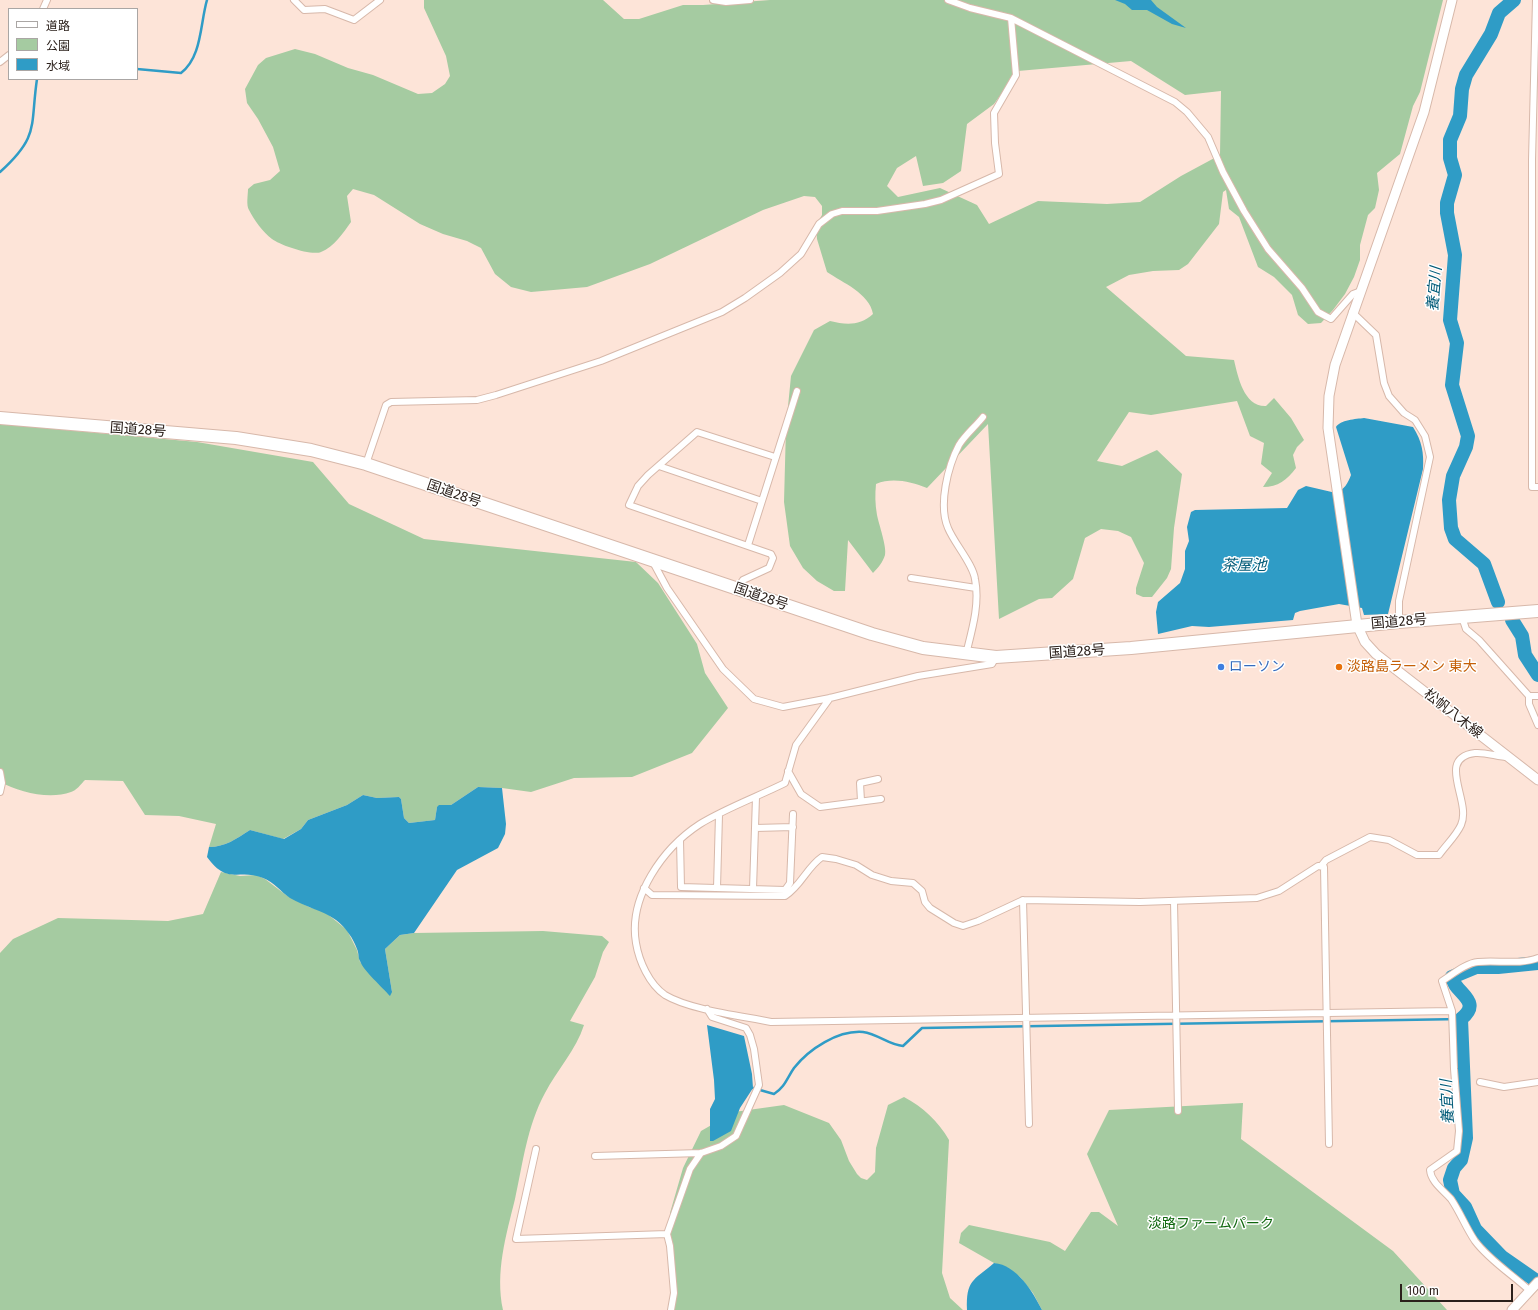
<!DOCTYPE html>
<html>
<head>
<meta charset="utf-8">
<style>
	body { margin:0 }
	#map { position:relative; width:1538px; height:1310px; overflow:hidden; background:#fde4d8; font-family:"Fira Sans","Noto Sans JP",sans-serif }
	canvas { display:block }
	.legend { position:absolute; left:8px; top:8px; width:130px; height:72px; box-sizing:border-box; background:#fff; border:1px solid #aaa6a4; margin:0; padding:5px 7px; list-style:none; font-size:12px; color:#2b201b }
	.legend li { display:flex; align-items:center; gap:8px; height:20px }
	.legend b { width:20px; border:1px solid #aaa6a4 }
	.scale { position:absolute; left:1400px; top:1284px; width:113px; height:18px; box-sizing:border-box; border:2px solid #2b201b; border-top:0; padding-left:5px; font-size:12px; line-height:14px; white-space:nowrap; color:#2b201b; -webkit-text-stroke:3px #fff; paint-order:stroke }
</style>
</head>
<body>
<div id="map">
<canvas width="1538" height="1310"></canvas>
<ul class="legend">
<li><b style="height:5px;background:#fff"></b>道路</li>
<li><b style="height:11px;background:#a5cba1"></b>公園</li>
<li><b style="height:11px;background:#2f9cc6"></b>水域</li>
</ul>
<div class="scale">100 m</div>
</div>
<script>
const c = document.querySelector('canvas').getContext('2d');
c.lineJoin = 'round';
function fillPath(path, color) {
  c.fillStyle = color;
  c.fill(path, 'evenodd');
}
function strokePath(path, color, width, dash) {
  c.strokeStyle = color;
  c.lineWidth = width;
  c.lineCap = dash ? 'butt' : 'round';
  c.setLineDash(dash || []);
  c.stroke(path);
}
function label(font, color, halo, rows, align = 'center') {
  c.font = font + ' "Fira Sans","Noto Sans JP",sans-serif';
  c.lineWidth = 3;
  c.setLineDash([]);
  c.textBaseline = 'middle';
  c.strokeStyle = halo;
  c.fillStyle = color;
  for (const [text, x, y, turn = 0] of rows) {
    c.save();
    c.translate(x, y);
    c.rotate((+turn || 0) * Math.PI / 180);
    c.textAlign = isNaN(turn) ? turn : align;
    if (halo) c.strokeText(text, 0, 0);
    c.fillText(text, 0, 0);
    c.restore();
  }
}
fillPath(new Path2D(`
	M424,0h179l21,19h15l44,-14h20l67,-5h673l-23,92 -7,14 -13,48 -23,19 2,17 -4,18 -7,7 -8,30v15l-6,17 -9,17 -12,16 -12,13 -13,1 -10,-9 -6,-20 -18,-18 -16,-10 -19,-50 -10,-8 -3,-19 -3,2 -4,32 -31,40 -9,6 -26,1 -24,4 -23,12 80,69 48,4c4,17 10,47 32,46l8,-8 17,20 13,22 -7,7 -4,8 3,13c-9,12 -18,19 -33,19l9,-14 -11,-9 3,-21 -14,-7 -13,-35 -86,14 -22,-3 -32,49 25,5 35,-16 25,24 -8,54 -3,41 -4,9 -15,19h-9l-7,-3v-6l8,-25 -13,-26 -13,-6 -17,-2 -16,9 -12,41 -21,19 -13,1 -40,20 -11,-195 -61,64c-16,-6 -34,-11 -51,-4 -1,10 -1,20 1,31 2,10 10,32 8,40 -2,7 -7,13 -12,18l-25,-33 -3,51h-11l-17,-10 -14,-13 -13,-22 -6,-44 2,-75 5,-51 23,-46 16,-9c16,4 30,5 43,-7 -4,-21 -30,-31 -46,-42l-10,-33 -1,-14 6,-10v-9l-7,-9 -11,-1 -41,14 -113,54 -63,23 -56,5 -20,-5 -16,-13 -14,-26 -14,-7 -24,-7 -23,-10 -46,-29 -21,-6 -6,7 4,26c-8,11 -17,25 -30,30 -10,4 -41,-7 -49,-13 -9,-7 -18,-19 -23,-29 -3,-5 -1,-15 -1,-21l6,-5 16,-4 10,-9 -7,-24 -15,-28 -11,-16 -2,-14 13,-24 8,-7 29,-9 20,5 33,14 25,7 45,19 14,-1 13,-9 5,-8 -4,-20 -22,-48zM1131,61l54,34 36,-4 -1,64 -39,21 -41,26 -33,2 -69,-3 -49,23 -12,-19 -37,-17 -42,9 -11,-11 10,-18 19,-12 7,30 20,-3 18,-12 6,-47 27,-20 24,-33z
	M0,424l197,18 116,20 36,42 75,35 212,23 22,21 39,61 8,29 23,35 -36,45 -60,24 -58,1 -43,14 -29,-4 -24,-1 -27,18 -14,2 -2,13 -26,3 -5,-5 -3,-19 -2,-2 -22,1 -14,-3 -16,10 -39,15 -7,9 -18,10 -33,-9c-14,9 -25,17 -41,17l7,-23 -37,-8 -34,-1 -22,-34 -38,-1c-4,4 -9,11 -14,12 -22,8 -52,0 -71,-10z
	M221,872l19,4 16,-1 9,4 21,16 23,12 16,5 22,18 10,20 3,12 32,30 -7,-43 15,-14 14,-2 129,-2 59,5 7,6 -6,10 -8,25 -25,44 14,4c-8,25 -27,45 -39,68 -18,33 -22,70 -30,106 -9,37 -20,73 -12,111h-503v-357l13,-14 45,-21 110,3 35,-7z
	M904,1097c19,10 34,24 45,43l-7,133 8,25 13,12h-290l-3,-97 13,-45 18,-37 33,-19 50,-7 45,18 12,17 8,21 8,13 4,4 6,2 8,-8 1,-24 12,-43z
	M1243,1103l-2,36 152,112 54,59h-405l-9,-17 -13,-16 -12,-9 -14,-5 -35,-20 2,-10 8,-8 81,17 15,9 26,-39h8l19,14 -31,-72 22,-44z`), '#a5cba1');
fillPath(new Path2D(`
	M1115,0h36l6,7 29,21 -14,-4 -25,-14h-15l-7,-6z
	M1364,418l49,9c9,14 11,26 10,42l-35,145 -24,1 -2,-7 -23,-4 -39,7 -5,2 -2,7 -84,7 -17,-1 -34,8 -2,-22 2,-10 22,-19 5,-14v-18l4,-10 -2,-14 4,-15 4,-2 92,-2 11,-18 8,-4 30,7c8,-3 12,-10 15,-18l-15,-48c4,-7 20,-8 28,-9z
	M478,787l24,1 4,36 -1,10 -7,14 -41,22 -43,63 -14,2 -15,14 7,43 -2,4c-7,-8 -27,-26 -30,-35 -2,-3 -1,-8 -3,-12 -4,-11 -11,-21 -21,-29 -14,-10 -31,-13 -46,-22 -9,-6 -16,-16 -27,-20 -24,-10 -35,8 -56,-21l2,-10c16,0 27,-8 41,-17l34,9 17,-10 7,-9 39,-15 16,-10 14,3 22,-1 2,2 3,19 5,5 26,-3 2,-13 2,-2h12z
	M707,1025l37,11 8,38 1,14 -13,20 -9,23 -18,10h-3v-32l5,-10 -1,-19z
	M994,1263c23,2 39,29 48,47h-75c-1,-30 6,-29 27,-47z`), '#2f9cc6');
strokePath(new Path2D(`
	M137,69l44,4c21,-16 19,-49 26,-73
	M0,172c40,-36 30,-46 37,-93
	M753,1088l21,6c11,-7 13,-16 20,-26 15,-19 44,-38 69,-36 15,2 26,13 40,14l19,-18 539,-9`), '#2f9cc6', 2.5);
strokePath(new Path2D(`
	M1498,602l-14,-38 -29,-25 -4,-11 -2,-28 4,-24 13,-29 2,-11 -16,-51 5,-42 -7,-23 5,-65 -8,-42v-10l8,-28 -5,-17v-18l10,-24 2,-27 4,-14 25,-41 8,-21 15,-13
	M1512,620l10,16 3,19 13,20
	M1538,963l-40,4h-22l-24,10c2,16 32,24 9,42l5,119 -5,22 -7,8 -4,12 3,14 12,13 10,22 27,28 36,25`), '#2f9cc6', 14);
const street = new Path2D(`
	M294,0l10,10 21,-1 29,11 26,-20
	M713,0l13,2 24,-2
	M948,0l22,8 41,10 164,84 12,10 21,25 15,35 21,39 24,38 34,39 16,24 13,7 22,-25 8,-3
	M1536,0l-4,160v327h6
	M43,9l4,-9
	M0,62l9,-7
	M1352,312l24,23 8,48 5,13 15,17 11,7 10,16 5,21 -31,144v21
	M366,464l20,-59 5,-3 86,-2 19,-5 105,-34 121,-49 23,-14 35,-25 21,-19 18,-30 13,-10 10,-3h35l48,-7 16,-4 58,-26 -4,-31 -1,-30 22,-38 -5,-57
	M659,466l103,35
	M748,545l49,-154
	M653,562l14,26 56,81 31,30 29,8 47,-9 88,-22 74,-12 4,-7
	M911,578l65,10
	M737,589l6,-9 26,-12 4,-10 -2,-4 -142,-49 9,-19 10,-11 49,-43 78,25
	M1462,617l4,12 13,11 50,56h9
	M966,654c6,-24 14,-50 9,-75 -2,-15 -21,-36 -27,-51 -10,-23 0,-62 11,-83 6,-10 17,-19 24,-28
	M1529,696v8l9,21
	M830,698l-34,47 -11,38c-26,13 -61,26 -85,41 -37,24 -72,73 -64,119 3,18 13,41 29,52 25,15 77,21 106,27l681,-11
	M788,771l13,23 19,13 61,-8
	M0,772l2,11 -2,9
	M861,801l-1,-18 18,-4
	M755,828l38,-1
	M680,840l1,47 104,3 5,-7 3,-69
	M1321,866l5,-6 44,-23 19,3 28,15h22c7,-10 17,-19 22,-30 11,-24 -26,-67 14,-72 11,-1 23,4 33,4
	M644,888l8,7 133,1c16,-10 22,-29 37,-39l14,2 20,6 16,10 19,6 22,2 9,8 3,11 5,6 24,15 9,3 15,-5 45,-21 117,2 117,-4 22,-7 39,-25 6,1 5,277
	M717,888l2,-73
	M753,889l3,-92
	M1023,900l6,224
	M1174,901l4,210
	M1480,1082l24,5 34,-5
	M536,1149l-20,90 151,-5
	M595,1156l106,-3 20,-7 15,-10 23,-51 -5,-36 -4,-14 -4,-7 -34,-11 -5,-8
	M1530,1291c-18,-17 -40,-30 -55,-50 -9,-13 -15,-29 -24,-42 -8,-9 -20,-17 -21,-29l27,-19 2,-20 -5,-62 -2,-58 -10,-30c11,-7 24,-18 36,-19 19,-2 42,3 60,-4
	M671,1310l3,-17 -4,-47 -3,-12 23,-65 11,-16`);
const secondary = new Path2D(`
	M1452,0l-28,112 -89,253 -6,31 -1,32 29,197 8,17 11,12 162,126
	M1512,1310l26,-28`);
const highway = new Path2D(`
	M0,418l236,20 75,12 55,14 506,170 51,14 73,9 135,-9 268,-26 139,-11`);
strokePath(street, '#d7b8aa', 8);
strokePath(secondary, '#d7b8aa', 11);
strokePath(highway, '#d7b8aa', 14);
strokePath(street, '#fff', 6);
strokePath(secondary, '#fff', 9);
strokePath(highway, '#fff', 12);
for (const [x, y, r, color] of [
	[1221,667,4,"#3f7fe0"],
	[1339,667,4,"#e8710a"]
]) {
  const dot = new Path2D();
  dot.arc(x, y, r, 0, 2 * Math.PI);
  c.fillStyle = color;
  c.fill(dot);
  strokePath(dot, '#fff', 1.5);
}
label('14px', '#2b201b', '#fff', [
	["国道28号",138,430,4],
	["国道28号",454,494,19],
	["国道28号",761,597,19],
	["国道28号",1399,622,-5],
	["国道28号",1077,652,-4],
	["松帆八木線",1453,714,38]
]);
label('14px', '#366cbe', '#fff', [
	["ローソン",1229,667]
], 'left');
label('14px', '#c56008', '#fff', [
	["淡路島ラーメン 東大",1347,667]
], 'left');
label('14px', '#0e660d', '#fff', [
	["淡路ファームパーク",1211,1224]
]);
label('italic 15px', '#005a77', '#fff', [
	["養宜川",1435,289,-85],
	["茶屋池",1244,566],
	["養宜川",1448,1102,-93]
]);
</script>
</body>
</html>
